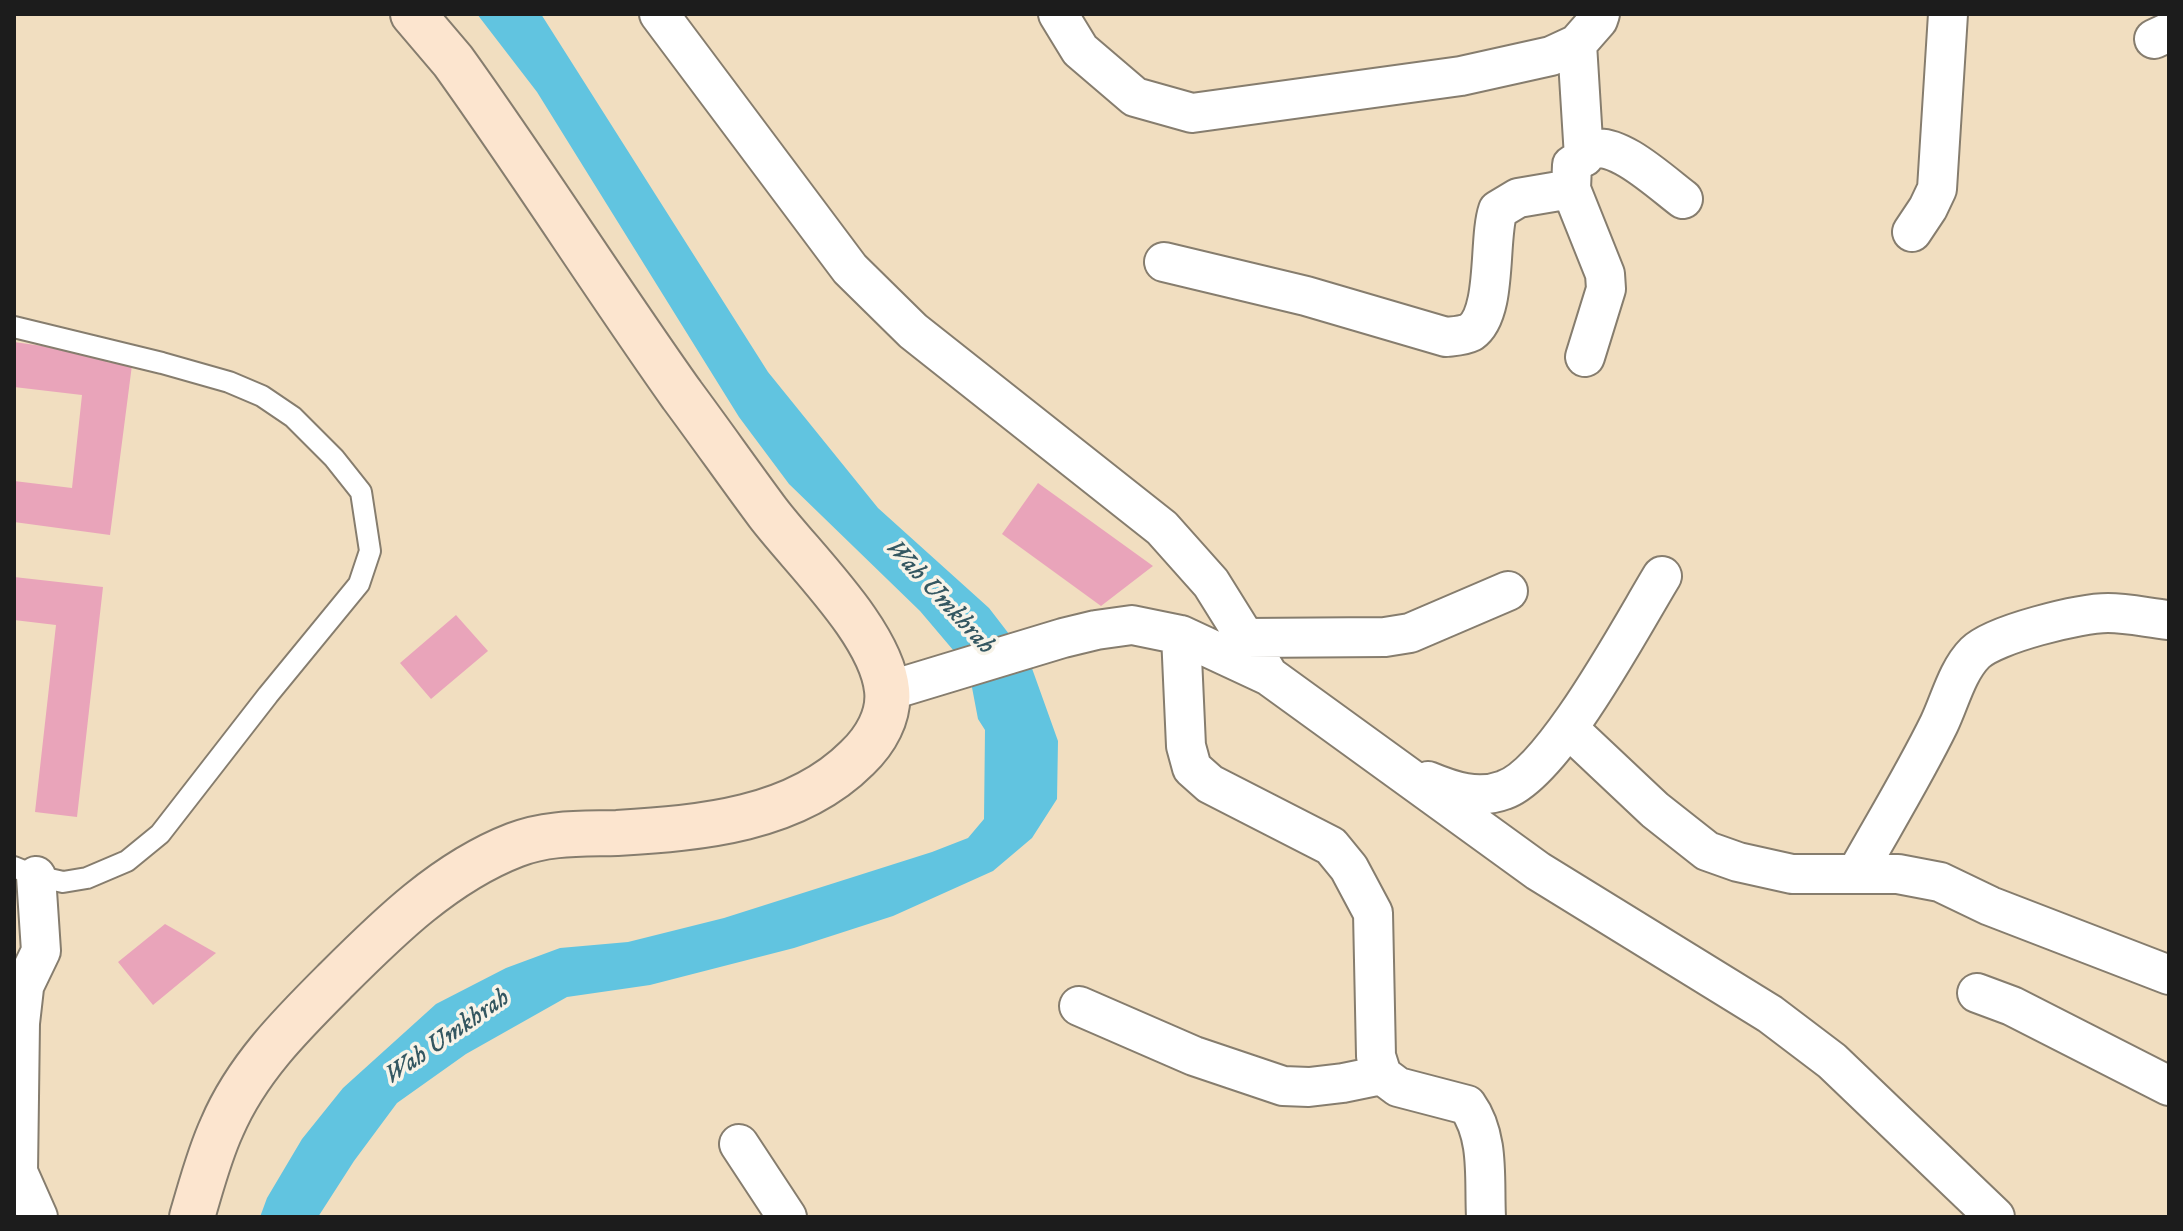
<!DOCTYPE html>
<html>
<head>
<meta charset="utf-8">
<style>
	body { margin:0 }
	#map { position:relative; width:2183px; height:1231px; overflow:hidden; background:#f1dec0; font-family:"IM FELL DW Pica",serif }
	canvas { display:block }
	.frame { position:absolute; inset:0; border:16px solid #1c1c1c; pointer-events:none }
</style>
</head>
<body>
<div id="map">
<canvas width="2183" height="1231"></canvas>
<div class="frame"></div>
</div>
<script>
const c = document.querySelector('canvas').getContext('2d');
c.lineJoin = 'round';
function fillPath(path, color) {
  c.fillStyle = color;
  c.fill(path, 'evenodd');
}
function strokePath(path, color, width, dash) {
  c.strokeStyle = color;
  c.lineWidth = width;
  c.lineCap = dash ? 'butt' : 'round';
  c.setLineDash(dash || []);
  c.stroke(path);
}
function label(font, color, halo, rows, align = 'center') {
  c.font = font + ' "IM FELL DW Pica",serif';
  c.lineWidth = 7;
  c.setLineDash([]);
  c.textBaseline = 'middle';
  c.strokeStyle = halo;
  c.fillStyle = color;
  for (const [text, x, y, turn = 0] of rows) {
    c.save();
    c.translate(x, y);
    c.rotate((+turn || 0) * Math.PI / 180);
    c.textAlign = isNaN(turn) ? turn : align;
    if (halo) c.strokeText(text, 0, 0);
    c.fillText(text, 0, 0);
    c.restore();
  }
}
fillPath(new Path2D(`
	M477,14h64l227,358 110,136 111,100 40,52 29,81 -1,58 -25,39 -39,33 -100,45 -99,32 -144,37 -83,12 -101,57 -69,49 -43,58 -36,56h-58l7,-19 35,-59 41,-51 93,-84 70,-36 54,-20 68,-6 96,-24 208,-66 36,-14 16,-19 1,-89 -7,-11 -8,-42 -11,-20 -39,-46 -131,-127 -50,-67 -202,-325z`), '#61c4e0');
fillPath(new Path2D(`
	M14,342l93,13 -1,7 26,3 -22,170 -96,-13v-41l58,7 10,-93 -68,-8z
	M1038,483l115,83 -52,40 -99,-72z
	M14,577l89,10 -26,230 -42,-5 21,-187 -42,-5z
	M456,615l32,36 -57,48 -31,-36z
	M165,924l51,29 -63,52 -35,-43z`), '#e9a4ba');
const lane = new Path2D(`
	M14,327l148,36 67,19 33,14 31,21 41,41 27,34 9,59 -11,33 -91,111 -108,139 -33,27 -40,17 -24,4 -27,-6 -22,-9`);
const street = new Path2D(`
	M659,14l191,255 63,62 249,197 49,55 58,93
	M1058,14l22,36 55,47 57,16 269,-37 90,-20 26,-12 21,-24 2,-6
	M2154,39l15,-7
	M1577,44l7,113
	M1912,232l16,-24 9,-19 11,-175
	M1164,262l142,34 140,41c9,-1 17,-1 25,-5 27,-19 17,-93 27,-122l20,-12 53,-9
	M1585,357l21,-68 -1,-15 -34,-85 1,-24c7,-4 13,-11 20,-15 23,-11 72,35 91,49
	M1181,635l5,111 6,22 18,16 121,62 18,22 24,45 3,143 6,19 16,12 69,18c23,32 17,74 19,112
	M1246,638l139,-1 25,-4 98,-42
	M888,691l175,-53 33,-8 36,-5 49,10 88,41 269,195 232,143 62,47 163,156
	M1569,729l86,81 52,41 31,11 54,12h106l42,8 50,24 179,69
	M1428,781c24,10 50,19 76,9 50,-17 128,-165 158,-214
	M1856,874c28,-50 58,-99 83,-150 11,-23 18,-53 36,-71 19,-19 105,-40 133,-40 20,0 41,5 61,7
	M24,988l-4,35 -2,149 20,45
	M1977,993l35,13 157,80
	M1079,1006l115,50 89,30 26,1 34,-4 39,-8
	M14,1007l27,-56 -5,-75
	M739,1144l48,73`);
const secondary = new Path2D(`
	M192,1217c9,-30 17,-62 30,-90 25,-59 71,-104 115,-148 52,-52 108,-107 178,-134 33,-13 67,-11 102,-12 84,-5 178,-13 240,-75 18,-17 33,-42 30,-68 -6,-58 -84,-131 -119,-177 -29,-39 -57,-79 -86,-118 -78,-110 -150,-224 -229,-334l-40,-47`);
strokePath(lane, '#867d6e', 24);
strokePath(street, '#867d6e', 42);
strokePath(secondary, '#867d6e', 48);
strokePath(lane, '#fff', 20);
strokePath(street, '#fff', 38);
strokePath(secondary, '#fce5cf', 44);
label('italic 26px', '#345761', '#f7f3e8', [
	["Wah Umkhrah",939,598,47],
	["Wah Umkhrah",448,1038,-35]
]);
</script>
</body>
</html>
